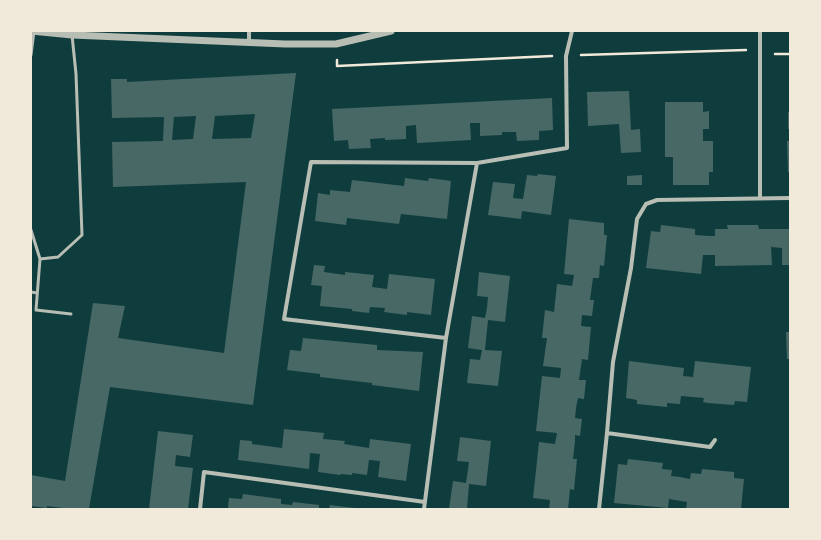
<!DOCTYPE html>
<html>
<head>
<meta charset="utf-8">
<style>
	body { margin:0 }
	#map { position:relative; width:821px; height:540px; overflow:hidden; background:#0f3d3e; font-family:"Source Sans 3",sans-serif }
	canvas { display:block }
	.frame { position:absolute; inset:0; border:32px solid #f1e9da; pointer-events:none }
</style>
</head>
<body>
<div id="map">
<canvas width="821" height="540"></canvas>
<div class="frame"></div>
</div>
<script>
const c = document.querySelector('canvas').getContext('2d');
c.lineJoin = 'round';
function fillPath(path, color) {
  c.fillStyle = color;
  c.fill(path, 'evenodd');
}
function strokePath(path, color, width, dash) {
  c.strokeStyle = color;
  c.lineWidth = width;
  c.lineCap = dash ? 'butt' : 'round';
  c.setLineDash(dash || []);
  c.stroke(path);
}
fillPath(new Path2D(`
	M296,73l-43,332 -143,-18 -21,122h-18l-24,-3v2l-16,-2v-31l34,6 28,-178 32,3 -7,32 106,15 22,-171 -133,5 -1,-45 51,-1 1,-24 -52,1 -1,-39h16v3zM255,114l-4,24 -39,1 3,-23zM196,116l-3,23 -21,1 2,-23z
	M629,91l2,39 9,-1 1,23 -20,1 -2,-29 -31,2 -1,-34z
	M552,98l1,32 -14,1v9l-22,1 -1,-9h-14v3l-22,1v-13h-10l1,17 -54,3 -1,-18 -10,1v13l-21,1v-2l-15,1 1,9 -22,1 -1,-9 -14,1 -2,-32z
	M665,102h38v10l6,-1v18h-6v12h10v31h-4v13h-36v-28h-8z
	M788,112h2v17h-2z
	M787,141h3v31h-2z
	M538,174l18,2 -5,39 -29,-4 -1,8 -33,-4 5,-33 22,2 -2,14 10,1 4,-24 10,1z
	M642,175v10h-15v-9z
	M405,178l23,3 1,-3 22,3 -4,38 -46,-5 -2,10 -52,-6 -1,7 -31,-4 3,-28 12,2v-5l20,2 2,-12 52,6z
	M569,219l35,4v12h3l-3,31 -4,-1 -1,13h-6l-3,22h4l-2,16 -10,-1 -1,11 10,1 -3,33 -6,-1 -3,21h7l-2,19 -6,-1 -2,10 -1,10 7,1 -2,17 -5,-1v6l-2,18h4l-3,31 -4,-1 -2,20h-19l1,-9 -17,-2 6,-56 16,2 2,-11 -21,-2 6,-55 18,2 1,-10 -18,-2 4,-28h-5l3,-28 9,2 3,-28 15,2 2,-11 -10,-1z
	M661,225l34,4v6l14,1h6v-7h13l-1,-4h31l1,4h31v36h-8v-17l-11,-1 1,18 -57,1v-11h-12l-2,19 -55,-6 5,-37 9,1z
	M314,265l11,1 -1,6 21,3v-3l29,3 -2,12 15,2 2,-15 46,5 -4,36 -24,-3v3l-23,-3 1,-4 -15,-1 -1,6 -17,-2v-2l-32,-3 2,-20 -11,-1z
	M479,272l31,4 -5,46 -17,-2 -3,30 17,1 -4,35 -31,-3 3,-24 10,1 2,-10 -14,-2 4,-32 13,2 2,-10 1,-11 -11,-1z
	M786,332h4v27h-3z
	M303,338l74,7v5l46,2 -4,39 -47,-6v-2l-52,-6v-3l-33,-4 3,-20 11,1z
	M629,361l55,7 -1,8 10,1 2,-16 56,6 -4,35 -12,-1 -1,4 -26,-2 -5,-1 1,-4 -23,-2 -1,8 -13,-1v4l-30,-3v-4l-11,-2z
	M284,429l40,4 -1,6 22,2 -1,3 25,4 1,-9 41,5 -5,37 -28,-4 2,-16 -11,-1 -2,15 -15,-2v2l-11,-1 -1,1 -22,-3 2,-18 -10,-1 -1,16 -71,-9 2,-20 12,1v3l30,4z
	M158,431l35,4 -3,22 -14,-2 -1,11 18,2 -5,41h-39z
	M460,437l31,4 -5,45 -17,-2 -2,25h-18l4,-28 13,2 3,-21 -12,-1z
	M628,459l35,4 -1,6 10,1 -1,6 9,1 10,2 1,-6 10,1 1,-5 32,3v6l10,1 -3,30h-55l1,-7 -18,-3 -1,9 -54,-5 4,-39 9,1z
	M243,494l38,5v5l11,1 1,-3 26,3v4h-91l1,-11 13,1z
	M330,505l25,3v1h-26z`), '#486865');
strokePath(new Path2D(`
	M775,54h15
	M581,55l165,-5
	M337,60v6l215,-10`), '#f1e9da', 2.5);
strokePath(new Path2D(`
	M31,55l3,-24
	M31,230l9,29
	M31,292l6,1
	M71,314l-35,-4 4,-51 18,-2 24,-22 -6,-161 -4,-39`), '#b8beb3', 3);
strokePath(new Path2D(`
	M249,42v-11
	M477,163l-31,175 -162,-19 27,-157 166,1 90,-15 -1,-92 6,-25
	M760,198v-167
	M607,433l103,14 5,-7
	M200,509l4,-37 221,30
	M424,509l22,-171
	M599,509l8,-76 6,-71 18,-94 6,-49 9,-15 11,-4 133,-2`), '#b8beb3', 4);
strokePath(new Path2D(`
	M31,31l41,4 213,9h51l55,-13`), '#b8beb3', 7);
</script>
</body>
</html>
